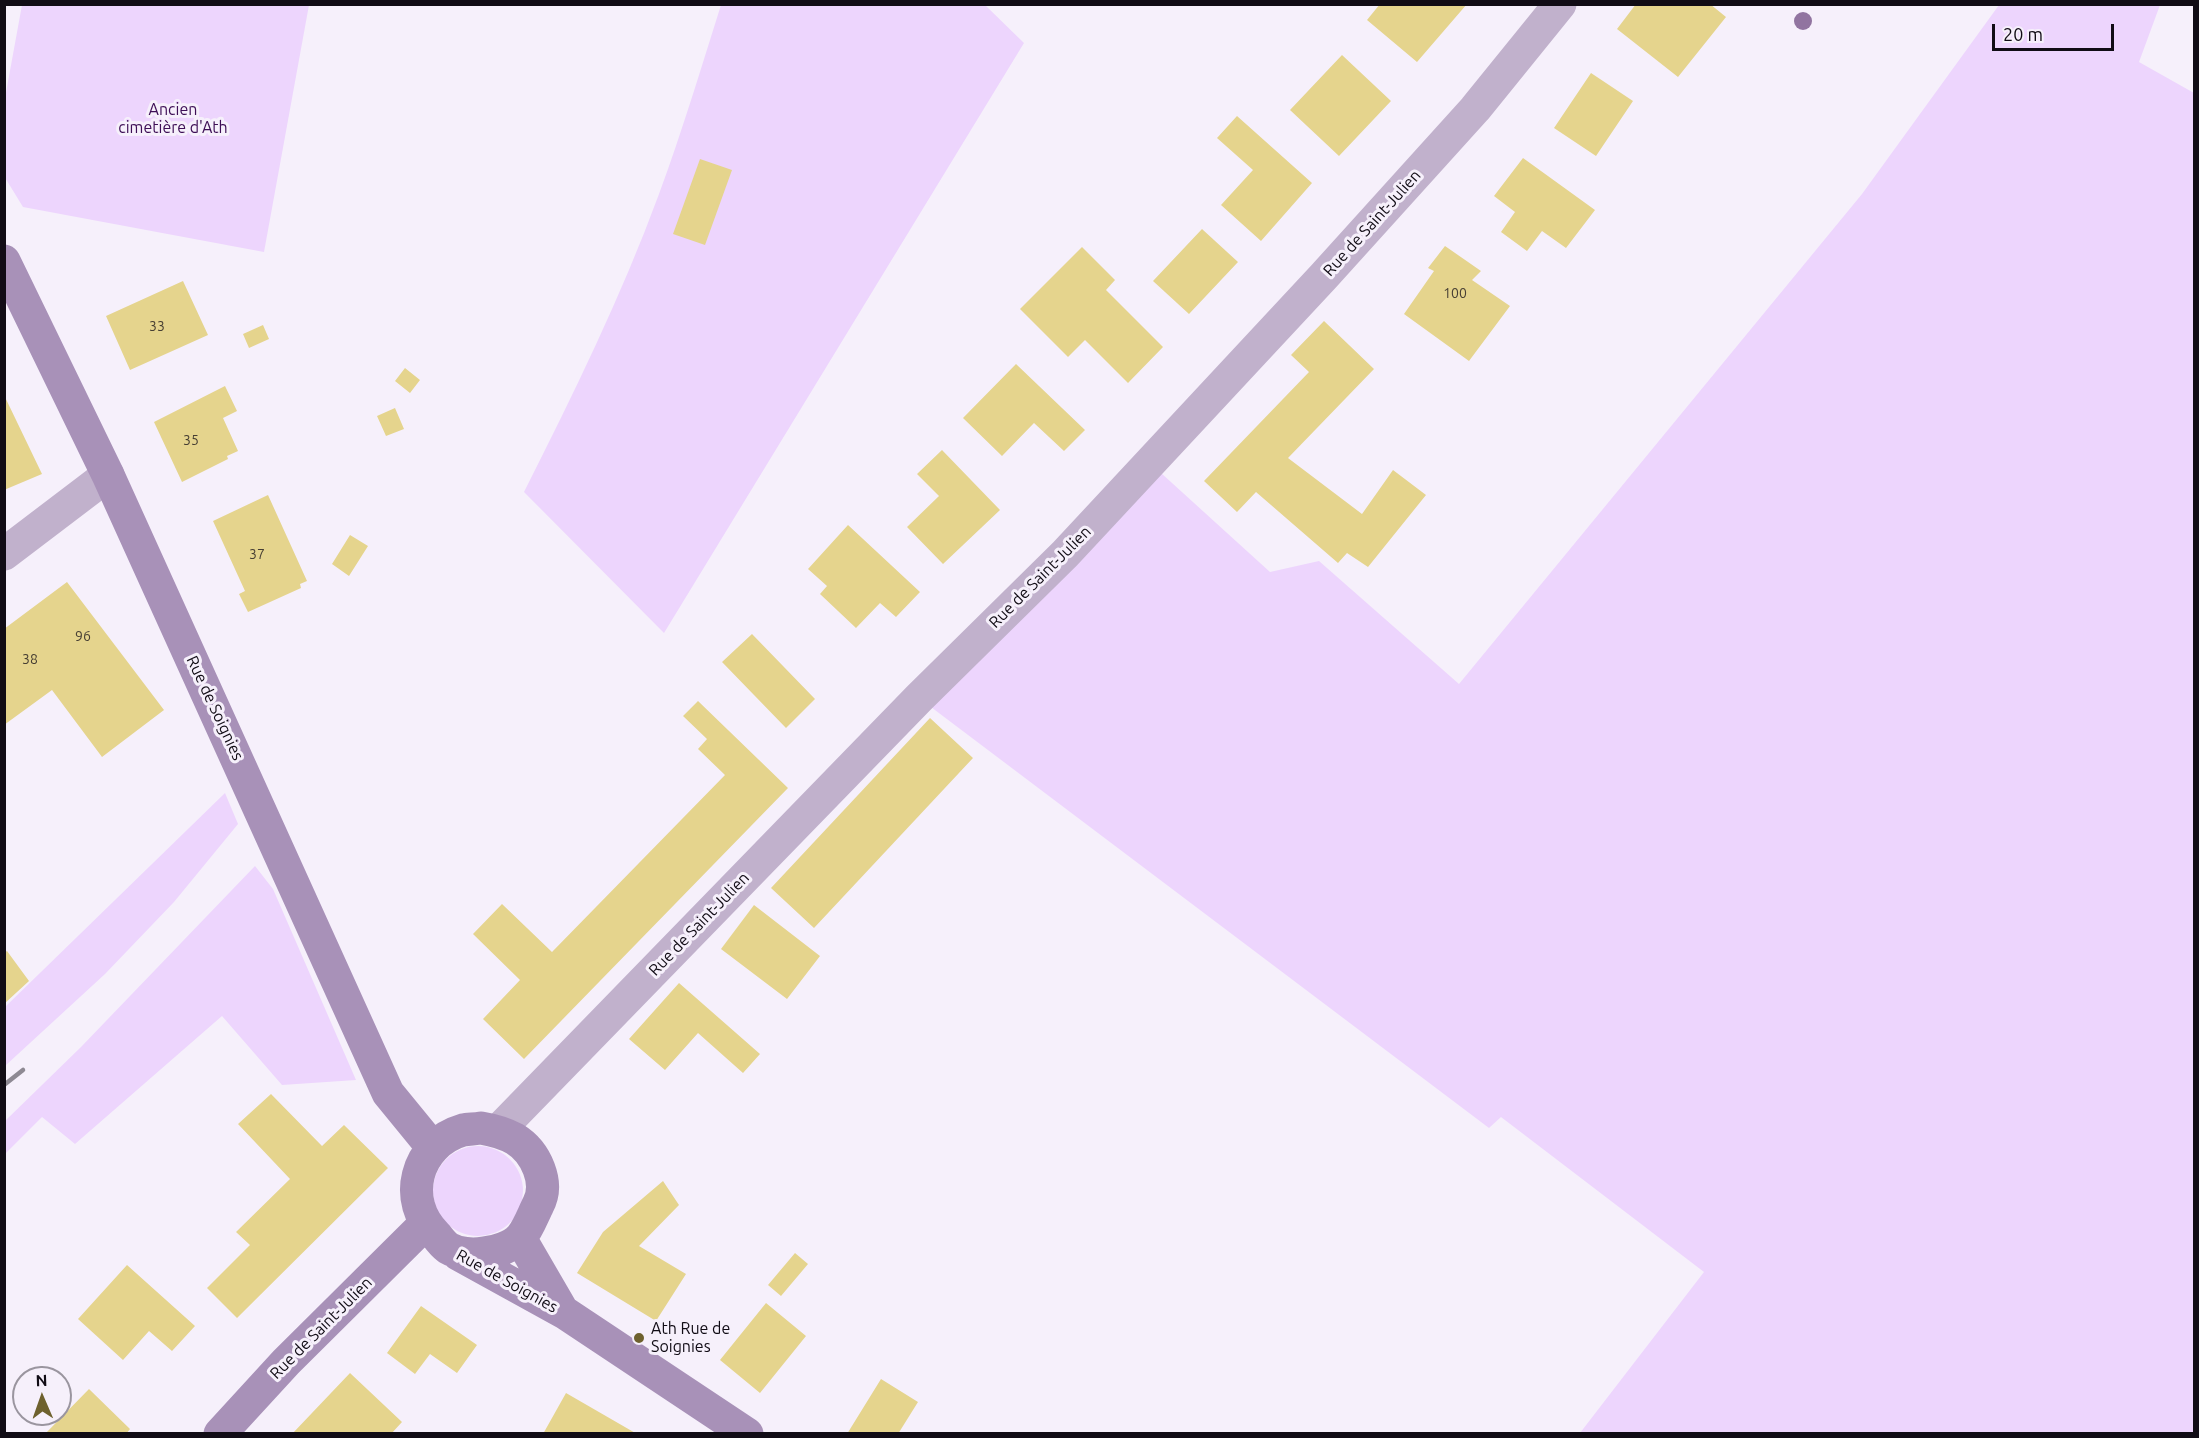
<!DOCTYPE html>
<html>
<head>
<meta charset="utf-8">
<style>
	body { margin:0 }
	#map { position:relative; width:2199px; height:1438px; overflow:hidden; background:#f6f0fb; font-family:Ubuntu,sans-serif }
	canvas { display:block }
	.frame { position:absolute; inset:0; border:6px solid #110c15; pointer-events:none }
	.north { position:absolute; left:12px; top:1366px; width:60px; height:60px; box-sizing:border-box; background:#f6f0fb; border:2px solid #9a959f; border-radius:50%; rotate:358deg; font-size:16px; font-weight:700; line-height:24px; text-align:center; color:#110c15 }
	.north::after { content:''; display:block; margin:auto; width:21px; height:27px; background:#6e612e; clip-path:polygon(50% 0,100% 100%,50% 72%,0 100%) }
	.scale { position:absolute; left:1992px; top:24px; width:122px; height:27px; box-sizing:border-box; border:3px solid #110c15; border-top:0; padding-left:8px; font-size:18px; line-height:21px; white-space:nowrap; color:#110c15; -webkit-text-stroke:4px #f6f0fb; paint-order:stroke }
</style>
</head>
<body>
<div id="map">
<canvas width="2199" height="1438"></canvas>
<div class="frame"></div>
<div class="north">N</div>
<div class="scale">20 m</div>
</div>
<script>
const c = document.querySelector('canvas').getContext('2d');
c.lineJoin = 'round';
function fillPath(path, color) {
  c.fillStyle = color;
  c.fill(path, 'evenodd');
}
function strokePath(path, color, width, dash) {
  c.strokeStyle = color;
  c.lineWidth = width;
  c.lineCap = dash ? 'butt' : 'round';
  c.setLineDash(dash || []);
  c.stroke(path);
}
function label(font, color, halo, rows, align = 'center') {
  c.font = font + ' Ubuntu,sans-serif';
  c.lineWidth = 6;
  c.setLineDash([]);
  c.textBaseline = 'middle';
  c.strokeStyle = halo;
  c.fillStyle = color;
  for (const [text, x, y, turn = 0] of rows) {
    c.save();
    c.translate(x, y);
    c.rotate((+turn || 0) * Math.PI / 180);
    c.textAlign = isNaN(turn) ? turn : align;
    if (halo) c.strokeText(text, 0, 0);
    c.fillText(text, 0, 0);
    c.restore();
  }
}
fillPath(new Path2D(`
	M22,5h287l-45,247 -241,-45 -19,-31 1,-78z
	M721,5h264l39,38 -360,590 -140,-141c49,-97 97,-195 135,-298 23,-62 42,-126 62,-189z
	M1999,5h161l-21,57 55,31v1340h-614l124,-161 -203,-155 -12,11 -570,-430 231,-235 120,109 49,-11 140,123 403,-490z
	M225,793l13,31 -64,78 -69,72 -100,92v-59z
	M255,866l18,23 83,191 -74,5 -60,-69 -147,128 -33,-27 -37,37v-33l76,-74z
	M433 1191a45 45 0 1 1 90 0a45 45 0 1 1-90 0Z`), '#edd5fd');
fillPath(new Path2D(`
	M1380,4h87l-50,58 -50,-42z
	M1636,4h74l16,13 -48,60 -61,-48z
	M1342,55l49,46 -52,55 -49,-46z
	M1591,73l42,28 -37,55 -42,-28z
	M1237,116l75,67 -51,58 -40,-36 32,-35 -36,-32z
	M1523,158l72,52 -29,38 -24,-17 -15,20 -26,-19 14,-20 -21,-16z
	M700,159l32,11 -27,75 -32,-11z
	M1202,229l36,33 -49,52 -36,-33z
	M1445,246l36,25 -9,9 38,26 -41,55 -65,-47 30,-43 -6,-3z
	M1082,247l33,33 -9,10 57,57 -35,36 -43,-43 -17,17 -48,-48z
	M183,281l25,54 -78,35 -24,-54z
	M1324,321l50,48 -86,89 74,56 31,-44 33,25 -58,72 -21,-14 -9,10 -82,-71 -19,20 -33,-31 105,-109 -18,-17z
	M263,325l6,14 -20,9 -6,-14z
	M1016,364l69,66 -21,21 -30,-28 -32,33 -39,-38z
	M405,368l15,12 -10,13 -15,-12z
	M225,386l12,25 -14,7 15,33 -11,5 1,3 -46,23 -28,-60z
	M4,395l38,79 -38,16z
	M395,408l9,21 -18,7 -9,-20z
	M942,450l58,60 -57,54 -36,-37 32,-31 -22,-22z
	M268,495l39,86 -7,3 1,4 -53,24 -9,-18 6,-3 -32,-70z
	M848,525l72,67 -24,25 -16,-14 -24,25 -36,-34 7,-8 -19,-17z
	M350,535l18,11 -19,30 -17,-12z
	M67,582l97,128 -62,47 -50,-67 -48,35v-96z
	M752,634l63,65 -29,29 -64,-66z
	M698,701l90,87 -264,271 -41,-40 37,-39 -47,-46 29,-30 50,48 173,-177 -27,-26 9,-10 -24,-23z
	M930,718l43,40 -159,170 -43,-40z
	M754,905l66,51 -33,43 -66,-50z
	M7,951l22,30 -25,23v-51z
	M679,983l81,71 -17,19 -45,-40 -33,37 -36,-31z
	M271,1094l51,52 22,-21 44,43 -151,150 -30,-30 43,-43 -14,-13 54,-53 -52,-55z
	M663,1181l16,24 -40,41 47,28 -30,47 -79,-48 26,-41z
	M795,1253l13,11 -27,32 -13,-11z
	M127,1265l68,61 -23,25 -23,-20 -26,29 -45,-41z
	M766,1303l40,33 -46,57 -40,-33z
	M421,1306l56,39 -20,28 -27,-19 -15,20 -28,-21z
	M350,1373l52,49 -11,12h-99z
	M881,1379l37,23 -20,32h-51z
	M89,1389l41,40 -4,5h-81z
	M566,1393l71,41h-94z`), '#e5d48d');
strokePath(new Path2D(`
	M4,554l104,-79
	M498,1131l421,-433 146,-144 259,-278 151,-167 85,-105`), '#c1b1cc', 33);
strokePath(new Path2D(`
	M4,261l104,214 280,618 45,55
	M481,1128c12,2 23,5 34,11 21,13 35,44 23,66 -5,10 -10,24 -17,32 -9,10 -25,15 -37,16 -11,2 -26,1 -36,-5 -4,-3 -9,-9 -12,-13 -35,-34 -21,-91 27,-105 5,-1 12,-1 18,-2z
	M520,1238l43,74
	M458,1254l107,59 182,121
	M220,1434l66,-72 139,-138`), '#a891b8', 33);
strokePath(new Path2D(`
	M4,1085l19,-15`), '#8e8993', 4.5);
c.fillStyle = '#9174a0';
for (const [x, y] of [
	[1803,21]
]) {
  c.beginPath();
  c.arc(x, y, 9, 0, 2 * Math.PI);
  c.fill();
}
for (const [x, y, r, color] of [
	[639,1338,6,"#6e612e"]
]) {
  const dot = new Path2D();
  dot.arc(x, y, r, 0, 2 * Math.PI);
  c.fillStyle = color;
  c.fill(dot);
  strokePath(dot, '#f6f0fb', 2);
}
label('14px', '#463e33', null, [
	["100",1455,293],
	["33",157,326],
	["35",191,440],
	["37",257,554],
	["96",83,636],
	["38",30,659]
]);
label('16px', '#3e0f56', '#f6f0fb', [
	["Ancien",173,110],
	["cimetière d'Ath",173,128]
]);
label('16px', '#110c15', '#f6f0fb', [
	["Rue de Saint-Julien",1372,223,-48],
	["Rue de Saint-Julien",1040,577,-45],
	["Rue de Soignies",215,708,65],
	["Rue de Saint-Julien",699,924,-46],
	["Rue de Soignies",507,1281,29],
	["Rue de Saint-Julien",321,1328,-45]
]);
label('16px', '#110c15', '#f6f0fb', [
	["Ath Rue de",651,1329],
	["Soignies",651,1347]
], 'left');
</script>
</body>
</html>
